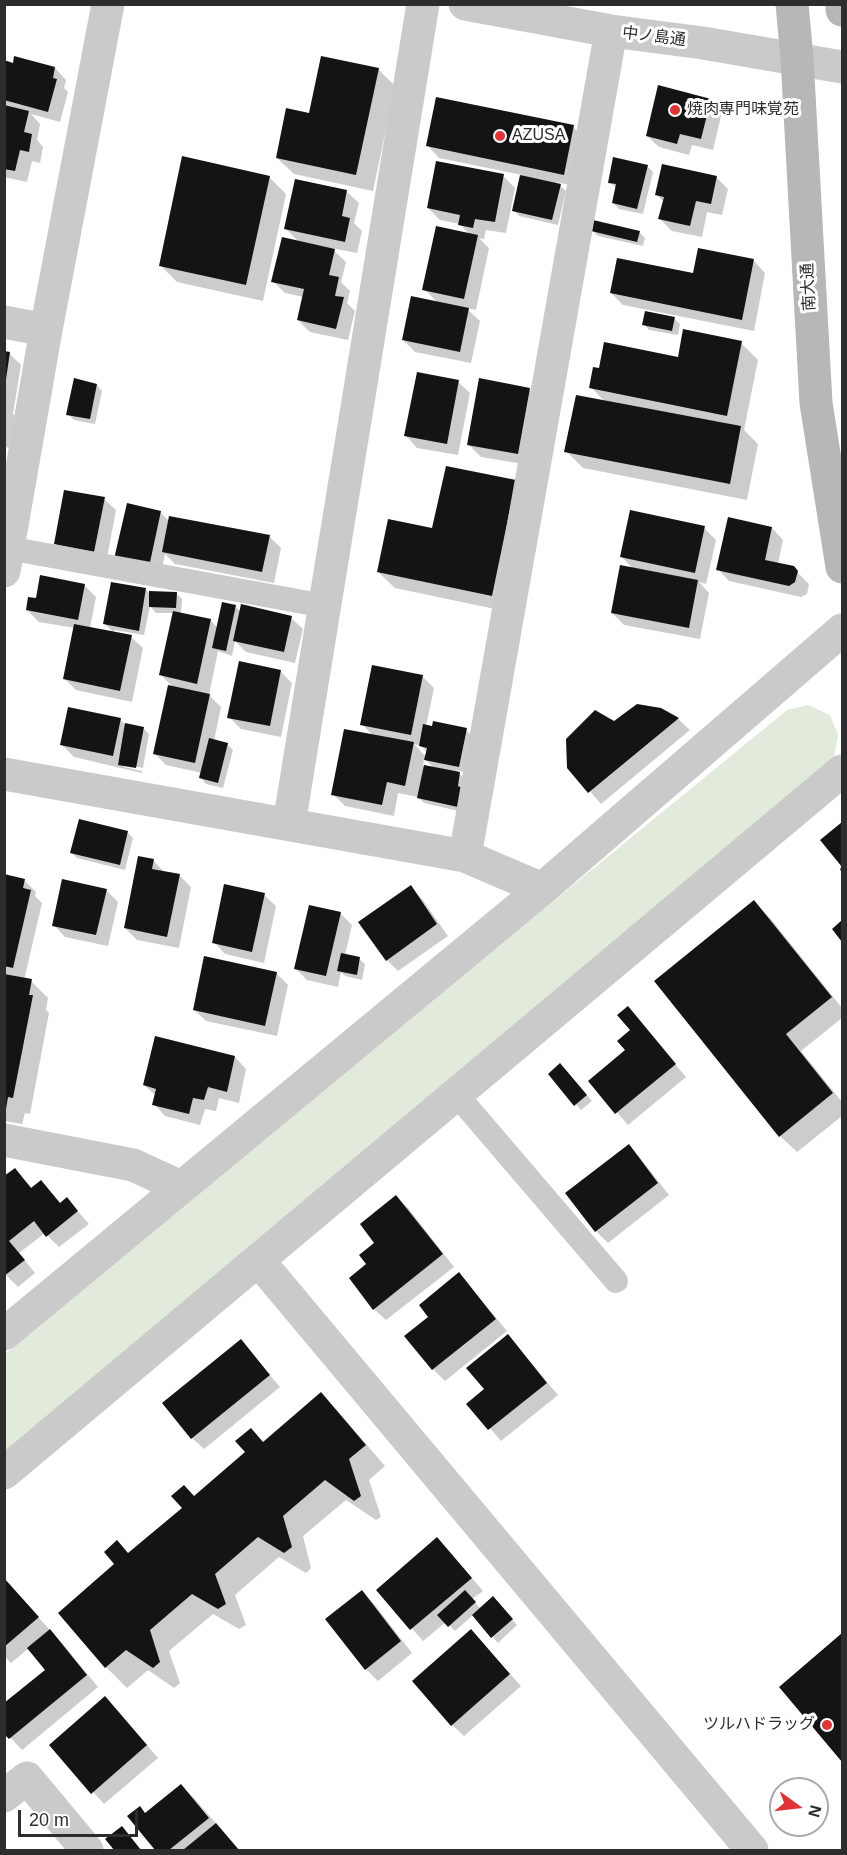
<!DOCTYPE html>
<html>
<head>
<meta charset="utf-8">
<style>
	body { margin:0 }
	#map { position:relative; width:847px; height:1855px; overflow:hidden; background:#fff; font-family:Arial,sans-serif }
	canvas { display:block }
	.frame { position:absolute; inset:0; border:6px solid #2d2d2d; pointer-events:none }
	.north { position:absolute; left:769px; top:1777px; width:60px; height:60px; box-sizing:border-box; background:#fff; border:2px solid #ababab; border-radius:50%; rotate:105deg; font-size:16px; font-weight:700; line-height:24px; text-align:center; color:#2d2d2d }
	.north::after { content:''; display:block; margin:auto; width:21px; height:27px; background:#df3436; clip-path:polygon(50% 0,100% 100%,50% 72%,0 100%) }
	.scale { position:absolute; left:18px; top:1810px; width:120px; height:27px; box-sizing:border-box; border:3px solid #2d2d2d; border-top:0; padding-left:8px; font-size:18px; line-height:21px; white-space:nowrap; color:#2d2d2d; -webkit-text-stroke:4px #fff; paint-order:stroke }
</style>
</head>
<body>
<div id="map">
<canvas width="847" height="1855"></canvas>
<div class="frame"></div>
<div class="north">N</div>
<div class="scale">20 m</div>
</div>
<script>
const c = document.querySelector('canvas').getContext('2d');
c.lineJoin = 'round';
function fillPath(path, color) {
  c.fillStyle = color;
  c.fill(path, 'evenodd');
}
function strokePath(path, color, width, dash) {
  c.strokeStyle = color;
  c.lineWidth = width;
  c.lineCap = dash ? 'butt' : 'round';
  c.setLineDash(dash || []);
  c.stroke(path);
}
function label(font, color, halo, rows, align = 'center') {
  c.font = font + ' Arial,"Noto Sans JP",sans-serif';
  c.lineWidth = 6;
  c.setLineDash([]);
  c.textBaseline = 'middle';
  c.strokeStyle = halo;
  c.fillStyle = color;
  for (const [text, x, y, turn = 0] of rows) {
    c.save();
    c.translate(x, y);
    c.rotate((+turn || 0) * Math.PI / 180);
    c.textAlign = isNaN(turn) ? turn : align;
    if (halo) c.strokeText(text, 0, 0);
    c.fillText(text, 0, 0);
    c.restore();
  }
}
fillPath(new Path2D(`
	M808,705l22,10 8,20 -4,22 -44,40 -785,661v-104l214,-179 568,-465z`), '#e2eadb');
fillPath(new Path2D(`
	M4,62l51,6 11,12 -2,8 4,4 -8,30 -29,-8 9,10 -3,16 6,7 -3,16 -8,-2 -5,21 -23,-5z
	M378,69l17,17 -22,105 -79,-17 -17,-16 33,-44z
	M710,100l12,12 -9,38 -21,-5 -3,10 -30,-8 -12,-11z
	M573,127l12,11 -10,48 -19,-4 10,9 -8,34 -39,-9 -5,-6 8,-35 -83,-17 -11,-12z
	M647,166l6,6 -10,42 -24,-5 -6,-6 4,-15 -8,-6z
	M503,176l12,12 -9,45 -20,-3 -2,9 -5,-1 10,10 -13,62 -10,-2 14,13 -9,42 -56,-11 -12,-12 35,-37 -14,-14 46,-54 -10,-11 -20,-4 -12,-12z
	M269,177l17,17 -23,107 -86,-19 -17,-17z
	M716,177l12,12 -6,26 -15,-3 -5,25 -30,-6 -12,-12 4,-17 -7,-7z
	M296,181l51,11 12,11 -5,20 8,8 -5,22 -26,-5 15,14 -5,20 9,9 -3,12 8,8 -7,29 -38,-8 -12,-12 6,-23 -19,-4 -12,-12 27,-38 -14,-14z
	M592,230l47,2 6,6 -2,8 -45,-10z
	M699,250l55,11 11,12 -11,58 -131,-26 -12,-12 83,-18z
	M674,318l6,6 -2,11 -29,-5 -5,-6z
	M741,343l17,17 -14,70 14,14 -11,56 -164,-32 -17,-17 39,-49 -14,-15 88,-28z
	M4,352l5,1 12,12 -8,49 4,4 -5,30 -8,-1z
	M458,382l12,11 -12,62 -41,-7 -11,-12z
	M97,385l5,6 -7,33 -21,-4 -6,-6z
	M529,389l12,12 -12,64 -48,-8 -12,-12z
	M515,482l-6,130 -114,-24 -17,-16 56,-42z
	M104,499l12,11 -10,53 -39,-8 -12,-12z
	M160,512l9,9 100,15 12,12 -7,35 -99,-19 -10,-10 -5,24 -33,-7z
	M704,528l12,12 -10,44 -7,-2 10,11 -9,46 -76,-14 -12,-12 21,-44 -12,-13z
	M772,528l11,12 -5,24 15,4 16,16 -2,10 -6,3 -72,-16 -11,-12z
	M112,584l34,6 5,5 25,-2 6,6 -1,15 29,6 8,8 18,-21 5,5 50,6 12,11 -8,34 -49,-11 -11,-11 -3,15 -14,-5 -9,44 12,12 -7,34 13,3 6,6 -10,38 -17,-4 -5,-6 1,-5 -36,-8 -11,-11 18,-67 -12,-12 13,-62h-18l-6,-7 -6,29 -30,-5v3l-9,-9z
	M84,585l12,12 -6,31 41,9 12,11 -11,54 -56,-12 -11,-11 10,-51 -36,-6 -12,-12 10,-10z
	M280,671l12,12 -11,54 -40,-8 -12,-12z
	M422,676l12,12 -8,38 40,4 6,6 -8,36 -8,-2 9,10 -2,32 -39,-9 -6,-6 -20,-4 -4,23 -49,-10 -12,-12 40,-58 -11,-12zM414,744l7,2 5,5v6zM424,758l11,11 -12,-3z
	M660,709l18,10 12,11 -89,74 -32,-37 45,-45z
	M120,719l5,6 18,3 6,6 -6,34 -19,-4v3l18,4v2l-68,-16 -12,-12z
	M842,824v42l-20,-25z
	M127,832l6,6 -8,32 -48,-12 -5,-5z
	M153,860l12,13 14,2 12,12 -12,61 -42,-8 -12,-12z
	M4,876l20,4 12,12 -1,4 7,7 -18,77 7,1 17,17 -2,12 3,3 -19,101 -5,-1 -3,11 -18,-3z
	M410,887l12,12 26,37 -50,35 -11,-11z
	M106,890l12,12 -10,44 -43,-9 -11,-12z
	M264,895l12,11 -12,57 -39,-9 -11,-12z
	M754,902l17,17 71,89v10l-41,33 41,51v14l-45,36 -17,-16z
	M340,913l12,12 -7,30 14,4 6,5 -3,16 -17,-4 -4,-4 -3,15 -31,-7 -12,-12z
	M276,973l12,12 -11,51 -71,-15 -12,-11z
	M628,1008l58,69 -58,48 -38,-44 37,-31 5,-19z
	M235,1057l11,12 -7,34 -20,-5 -3,13 -11,-2 -5,16 -35,-9 -11,-12 2,-8 -12,-11z
	M566,1071l26,30 -11,9 -31,-36z
	M629,1146l11,12 29,37 -61,48 -12,-12z
	M15,1170l18,19 8,-7 20,22 6,-5 22,25 -30,23 -14,-14 -26,20 16,20 -17,14 -14,-14z
	M396,1197l12,11 46,59 -68,53 -12,-11 -6,-44z
	M459,1274l48,57 -62,50 -12,-12 -2,-52z
	M508,1336l50,59 -57,46 -32,-37 17,-14z
	M241,1341l39,46 -76,62 -12,-11z
	M321,1394l20,21 44,51 -16,14 12,37 -5,3 -30,-20 -43,36 8,32 -5,5 -27,-16 -44,38 11,30 -7,4 -26,-15 -44,37 11,32 -6,5 -26,-18 -21,18 -21,-21 -46,-54 135,-116 69,-54z
	M449,1551l34,40 -11,8 9,10 18,-5 18,21 -19,18 -25,-28 -18,16 -9,-9 -23,19 -45,-51z
	M4,1580l58,63 36,44 -76,63 -18,-19 43,-61 -18,-22 -18,15 -7,-7z
	M362,1592l12,12 38,49 -34,28 -12,-12z
	M471,1631l50,55 -57,50 -12,-11z
	M842,1635v125l-61,-73z
	M117,1710l41,48 -54,46 -53,-59z
	M181,1786l12,11 46,53h-83l-27,-33 17,-3z`), '#0003');
fillPath(new Path2D(`
	M14,56l41,11 -2,11 4,1 -9,33 -44,-12v-40l9,3z
	M321,56l58,12 -23,107 -80,-17 10,-50 23,5z
	M658,85l53,14 -10,40 -21,-5 -3,10 -31,-8z
	M436,97l138,28 -10,50 -138,-29z
	M4,105l25,6 -5,21 8,2 -3,18 -9,-2 -5,21 -11,-2z
	M182,156l88,20 -24,109 -87,-19z
	M613,157l35,8 -11,44 -25,-6 4,-19 -8,-1z
	M436,161l68,13 -9,48 -20,-3 -2,9 -15,-3 2,-10 -33,-7z
	M662,164l55,12 -6,28 -15,-3 -6,25 -32,-7 6,-22 -9,-2z
	M520,175l41,9 -9,36 -40,-9z
	M295,179l52,11 -5,26 8,2 -5,24 -61,-13z
	M593,220l47,11 -3,11 -46,-11z
	M436,226l42,9 -14,64 -42,-9z
	M282,237l53,12 -6,26 10,2 -4,19 9,1 -8,32 -39,-9 7,-31 -33,-7z
	M698,248l56,11 -12,61 -132,-27 7,-35 76,15z
	M411,296l58,12 -9,44 -58,-12z
	M645,311l30,6 -3,14 -30,-6z
	M683,329l59,12 -15,75 -138,-28 4,-21 6,1 5,-26 74,15z
	M4,351l6,1 -4,27h-2z
	M417,372l42,8 -12,64 -43,-8z
	M74,378l23,6 -7,35 -24,-4z
	M479,378l51,10 -12,66 -51,-9z
	M576,395l165,31 -11,58 -166,-32z
	M446,466l70,14 -24,116 -115,-24 11,-53 44,9z
	M64,490l41,7 -11,55 -40,-8z
	M127,503l34,8 -12,56 -35,-8z
	M630,510l75,16 -10,47 -75,-16z
	M169,516l101,19 -8,37 -100,-20z
	M728,517l44,10 -7,33 29,6 4,5 -3,11 -6,4 -73,-16z
	M620,565l78,15 -9,48 -78,-15z
	M40,575l45,9 -7,36 -52,-10 2,-13 8,1z
	M111,582l35,6 -7,43 -36,-7z
	M149,591l28,1 -1,16 -27,-1z
	M222,602l14,3 -10,46 -14,-3z
	M241,604l51,12 -8,36 -51,-11z
	M173,611l38,8 -14,65 -38,-9z
	M74,624l58,11 -12,56 -57,-12z
	M239,661l42,9 -11,56 -43,-8z
	M372,665l51,10 -12,60 -51,-10z
	M168,685l42,9 -15,69 -42,-9z
	M637,704l24,4 18,10 -91,75 -21,-25 -1,-29 29,-29 19,11z
	M68,707l53,11 -8,38 -53,-11z
	M433,721l34,7 -8,39 -35,-7 3,-12 -8,-2 4,-22 9,2z
	M125,723l19,4 -8,41 -18,-3z
	M344,729l70,13 -9,44 -18,-4 -5,23 -51,-10z
	M209,738l19,5 -10,40 -19,-5z
	M424,765l36,7 -2,14 4,2 -4,19 -41,-9z
	M79,819l49,12 -8,34 -50,-12z
	M842,822v51l-2,-4 2,-2 -22,-27z
	M138,856l16,3 -2,10 28,5 -13,63 -43,-9z
	M4,874l21,5 -2,9 8,2 -18,78 -9,-2z
	M62,879l45,10 -11,46 -44,-9z
	M224,884l41,9 -13,59 -40,-9z
	M411,885l26,39 -51,37 -28,-39z
	M754,900l78,97 -46,37 47,59 -54,44 -125,-156z
	M309,905l32,7 -15,64 -32,-7z
	M842,920v22l-10,-13z
	M341,953l19,4 -3,18 -20,-4z
	M204,956l73,16 -12,54 -72,-16z
	M4,974l28,5 -3,16h4l-20,103 -5,-1 -2,12z
	M628,1006l48,58 -61,50 -27,-33 37,-31 -8,-9 13,-11 -13,-15z
	M155,1036l80,20 -8,36 -19,-5 -4,13 -11,-2 -4,16 -37,-9 4,-16 -13,-4z
	M560,1063l27,32 -13,11 -26,-32z
	M629,1144l29,39 -63,49 -30,-39z
	M15,1168l16,20 10,-8 19,23 7,-6 11,14 -32,26 -12,-16 -25,20 16,19 -21,16v-100z
	M396,1195l47,59 -70,56 -24,-32 17,-14 -7,-9 15,-12 -14,-19z
	M459,1272l37,47 -64,51 -28,-34 24,-19 -9,-12z
	M508,1334l39,49 -59,47 -22,-26 18,-15 -18,-21z
	M241,1339l29,36 -79,64 -29,-36z
	M321,1392l45,53 -17,14 12,37 -7,5 -29,-21 -42,36 9,31 -8,6 -26,-16 -43,37 11,30 -8,5 -26,-15 -42,36 10,32 -7,6 -27,-18 -21,18 -47,-55 56,-49 -10,-12 13,-12 11,13 54,-45 -11,-12 13,-11 10,11 51,-44 -10,-11 16,-13 12,14z
	M437,1537l35,41 -62,52 -34,-40z
	M4,1578l35,39 -35,30z
	M362,1590l39,51 -36,29 -40,-51z
	M465,1590l11,12 -28,25 -11,-12z
	M493,1596l20,23 -22,19 -19,-23z
	M50,1629l37,46 -78,64 -5,-5v-31l41,-33 -18,-22z
	M471,1629l39,45 -59,52 -39,-45z
	M842,1633v129l-63,-75z
	M105,1696l42,49 -56,49 -42,-49z
	M181,1784l28,34 -40,32h-14l-28,-34 13,-10 5,7z
	M216,1823l23,27h-56z
	M122,1826l19,24h-27l-9,-11z`), '#141414');
strokePath(new Path2D(`
	M8,548l317,58
	M456,1094l160,187`), '#cacaca', 24);
strokePath(new Path2D(`
	M465,4l146,27 92,12 139,24
	M4,322l42,8
	M4,571l42,-241 62,-326
	M4,774l461,82 77,33
	M289,824l134,-820
	M465,856l146,-825
	M4,1140l129,25 48,22
	M258,1260l494,590
	M4,1334l538,-445 300,-259
	M4,1473l838,-702
	M4,1796l23,-18 60,72`), '#cacaca', 33);
strokePath(new Path2D(`
	M792,4l5,54 19,345 26,164
	M842,4v6`), '#b7b7b7', 33);
for (const [x, y, r, color] of [
	[675,110,6,"#df3436"],
	[500,136,6,"#df3436"],
	[827,1725,6,"#df3436"]
]) {
  const dot = new Path2D();
  dot.arc(x, y, r, 0, 2 * Math.PI);
  c.fillStyle = color;
  c.fill(dot);
  strokePath(dot, '#fff', 2);
}
label('16px', '#2d2d2d', '#fff', [
	["中ノ島通",654,37,7],
	["南大通",809,287,-93]
]);
label('16px', '#2d2d2d', '#fff', [
	["焼肉専門味覚苑",687,110],
	["AZUSA",512,136],
	["ツルハドラッグ",815,1725,"right"]
], 'left');
</script>
</body>
</html>
